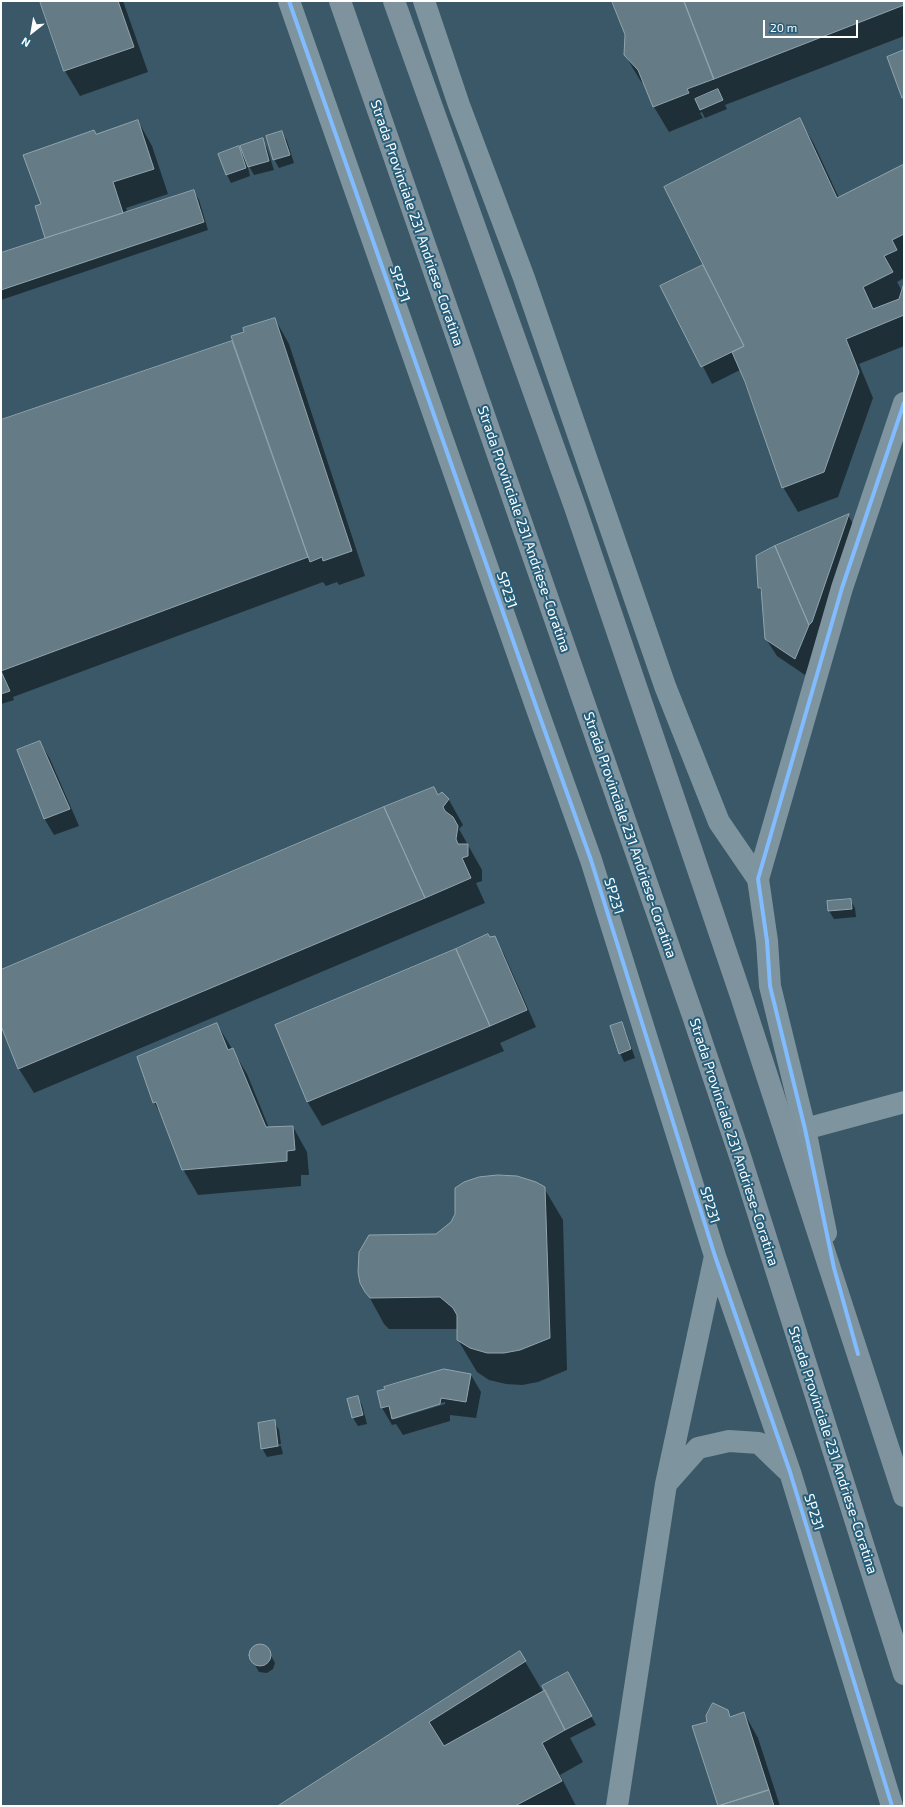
<!DOCTYPE html>
<html>
<head>
<meta charset="utf-8">
<style>
	body { margin:0 }
	#map { position:relative; width:905px; height:1807px; overflow:hidden; background:#3a5867; font-family:"Exo 2",sans-serif }
	canvas { display:block }
	.frame { position:absolute; inset:0; border:2px solid #fff; pointer-events:none }
	.north { position:absolute; left:12px; top:12px; width:40px; height:40px; -webkit-text-stroke:3px #275e7a; paint-order:stroke; rotate:211deg; font-size:11px; font-weight:700; line-height:16px; text-align:center; color:#fff }
	.north::after { content:''; display:block; margin:auto; width:14px; height:18px; background:#fff; clip-path:polygon(50% 0,100% 100%,50% 72%,0 100%) }
	.scale { position:absolute; left:763px; top:20px; width:95px; height:18px; box-sizing:border-box; border:2px solid #fff; border-top:0; padding-left:5px; font-size:12px; line-height:14px; white-space:nowrap; color:#fff; -webkit-text-stroke:3px #275e7a; paint-order:stroke }
</style>
</head>
<body>
<div id="map">
<canvas width="905" height="1807"></canvas>
<div class="frame"></div>
<div class="north">N</div>
<div class="scale">20 m</div>
</div>
<script>
const c = document.querySelector('canvas').getContext('2d');
c.lineJoin = 'round';
function fillPath(path, color) {
  c.fillStyle = color;
  c.fill(path, 'evenodd');
}
function strokePath(path, color, width, dash) {
  c.strokeStyle = color;
  c.lineWidth = width;
  c.lineCap = dash ? 'butt' : 'round';
  c.setLineDash(dash || []);
  c.stroke(path);
}
function label(font, color, halo, rows, align = 'center') {
  c.font = font + ' "Exo 2",sans-serif';
  c.lineWidth = 4;
  c.setLineDash([]);
  c.textBaseline = 'middle';
  c.strokeStyle = halo;
  c.fillStyle = color;
  for (const [text, x, y, turn = 0] of rows) {
    c.save();
    c.translate(x, y);
    c.rotate((+turn || 0) * Math.PI / 180);
    c.textAlign = isNaN(turn) ? turn : align;
    if (halo) c.strokeText(text, 0, 0);
    c.fillText(text, 0, 0);
    c.restore();
  }
}
fillPath(new Path2D(`
	M41,1h82l25,71 -68,24 -15,-25z
	M613,1h291v35l-179,69 2,4 -22,9 -3,-6 -2,1 3,5 -34,14 -15,-25 -8,-20 -6,-7 -15,-25 1,-20z
	M800,120l14,24 25,54 65,-33v113l-7,4 5,9 2,-5v60l-45,18 14,34 -35,99 -40,15 -15,-25 -43,-117 -28,14 -50,-97 50,-7z
	M138,121l14,25 16,48 -42,14 2,5 66,-22 5,9 9,30 -207,70v-46l46,-15 -11,-32 6,-2 54,-70z
	M282,132l5,9 7,22 -15,5 -5,-9z
	M262,140l5,8 7,22 -20,5 -7,-12 3,13 -19,7 -4,-8 12,-28 5,10z
	M275,319l14,25 76,232 -26,9 -2,-3 -11,4 -3,-4 -310,115 1,3 -13,4v-283l232,-80z
	M848,515l14,25 -57,135 -28,-19 -11,-17 -4,-45 -3,-6z
	M40,742l10,17 29,67 -25,9 -10,-17z
	M442,793l7,7 14,25 -4,4 23,41v11l-6,2 9,20 -451,190 -15,-24 -18,-46v-52l437,-175z
	M850,900l5,8 1,9 -22,2 -5,-8z
	M494,937l10,17 32,73 -36,16 4,8 -182,75 -15,-25 182,-163z
	M217,1024l30,50 22,54 24,-1 14,25 2,23h-8v11l-103,9 -15,-26 -19,-48 -10,-19z
	M622,1024l4,8 9,26 -11,4 -4,-9z
	M544,1188l19,32 4,150 -29,12 -16,3 -16,-1 -17,-4 -12,-8 -19,-32v-11h-69l-5,-5 -18,-33 71,-56z
	M471,1375l10,17 -5,26 -26,-3v6l-47,14 -7,-11 -4,1 -10,-17zM445,1402v2l-50,15v-2z
	M357,1397l5,8 5,19 -9,2 -5,-8 -5,-19z
	M274,1421l5,9 2,14 -17,3v2l17,-3 2,8 -16,3 -5,-9z
	M259,1645l7,2 9,16 -2,6 -6,4 -8,-1 -9,-16 2,-8z
	M520,1653l23,39 29,-10 24,43 -26,13 13,24 -23,13 16,31h-296z
	M727,1711l4,7 13,-5 14,25 22,68h-61l-11,-83z`), '#0007');
const building = new Path2D(`
	M40,1h78l16,46 -70,24z
	M612,1h72l30,78 -27,10 2,4 -36,14 -15,-37 -14,-15 1,-20z
	M684,1h220v4l-190,74z
	M904,50v47l-2,1 -15,-41z
	M718,89l5,11 -23,10 -5,-11z
	M800,118l37,80 67,-34v70l-12,6 5,10 -13,6 9,16 -30,15 10,22 26,-10 5,-16v32l-58,24 13,33 -35,100 -42,16 -37,-106 -13,-30 12,-6 -80,-159z
	M138,120l16,49 -41,13 10,31 -78,25 -10,-32 6,-2 -18,-49 71,-25 2,4z
	M282,131l8,24 -17,5 -7,-24z
	M263,138l6,23 -21,6 -8,-21z
	M239,146l7,22 -20,7 -8,-21z
	M194,190l10,32 -203,68v-37z
	M703,265l41,81 -43,21 -41,-81z
	M275,318l77,233 -29,10 -1,-4 -12,5 -79,-226 13,-4 -1,-4z
	M232,341l76,216 -307,114v-251z
	M849,514l-37,108 -3,3 -34,-79z
	M775,546l34,79 -14,34 -30,-20 -4,-51h-3l-2,-32z
	M1,671l9,20 -9,3z
	M40,741l30,68 -26,10 -27,-69z
	M434,787l4,8 4,-3 7,7 -6,8 2,4 8,6 5,9 -2,13 2,5h10v12l-6,2 9,20 -46,20 -41,-91z
	M384,807l41,91 -407,171 -17,-43v-56z
	M851,899l1,10 -24,2 -1,-10z
	M488,934l2,3 5,-1 32,74 -37,16 -34,-77z
	M456,949l34,77 -183,76 -32,-77z
	M622,1022l9,27 -12,5 -9,-28z
	M217,1023l11,27 5,-2 33,79 27,-1 2,24 -8,1v10l-105,9 -26,-68 -3,1 -16,-46z
	M498,1175l19,1 19,6 9,5 5,151 -30,12 -16,3h-17l-17,-5 -13,-8v-25l-4,-7 -13,-11 -70,1 -5,-6 -5,-9 -2,-11 1,-20 10,-17 67,-1 15,-12 4,-8v-26l9,-6 15,-5z
	M444,1369l27,5 -5,28 -25,-4 -1,6 -48,15 -3,-13 -8,2 -4,-17 8,-2 -1,-2z
	M358,1396l5,19 -11,3 -5,-19z
	M275,1420l3,26 -17,3 -3,-26z
	M249 1655a11 11 0 1 1 22 0a11 11 0 1 1-22 0Z
	M520,1651l6,10 -97,61 15,24 101,-56 20,40 -23,13 20,38 -47,25h-237z
	M568,1672l24,44 -27,14 -23,-44z
	M713,1703l15,7 2,7 14,-5 25,78 -51,16 -26,-80 15,-4 -1,-6z
	M769,1790l5,16h-56z`);
fillPath(building, '#657c87');
strokePath(building, '#91a4ad', 1);
strokePath(new Path2D(`
	M289,1l248,708 54,151 124,396 75,216 102,334
	M424,1l35,104 65,173 141,408 54,136 39,57
	M805,1129l99,-27
	M826,1233l-21,-104 -35,-143 -3,-45 -9,-62 84,-291 62,-185
	M667,1483l31,-35 31,-7 30,2 28,27
	M617,1806l49,-322 49,-228`), '#7e949e', 22);
strokePath(new Path2D(`
	M340,1l353,1015 48,143 163,515
	M394,1l181,506 166,489 163,500`), '#7e939e', 22);
strokePath(new Path2D(`
	M289,1l248,708 54,151 124,396 75,216 102,334
	M858,1354l-24,-86 -29,-139 -35,-143 -3,-45 -9,-62 84,-291 62,-185`), '#80bcff', 4);
label('14px', '#fff', '#275e7a', [
	["Strada Provinciale 231 Andriese-Coratina",417,223,71],
	["SP231",400,284,71],
	["Strada Provinciale 231 Andriese-Coratina",524,529,71],
	["SP231",507,590,71],
	["Strada Provinciale 231 Andriese-Coratina",630,835,71],
	["SP231",614,896,73],
	["Strada Provinciale 231 Andriese-Coratina",734,1142,72],
	["SP231",710,1205,73],
	["Strada Provinciale 231 Andriese-Coratina",833,1450,72],
	["SP231",814,1512,73]
]);
</script>
</body>
</html>
